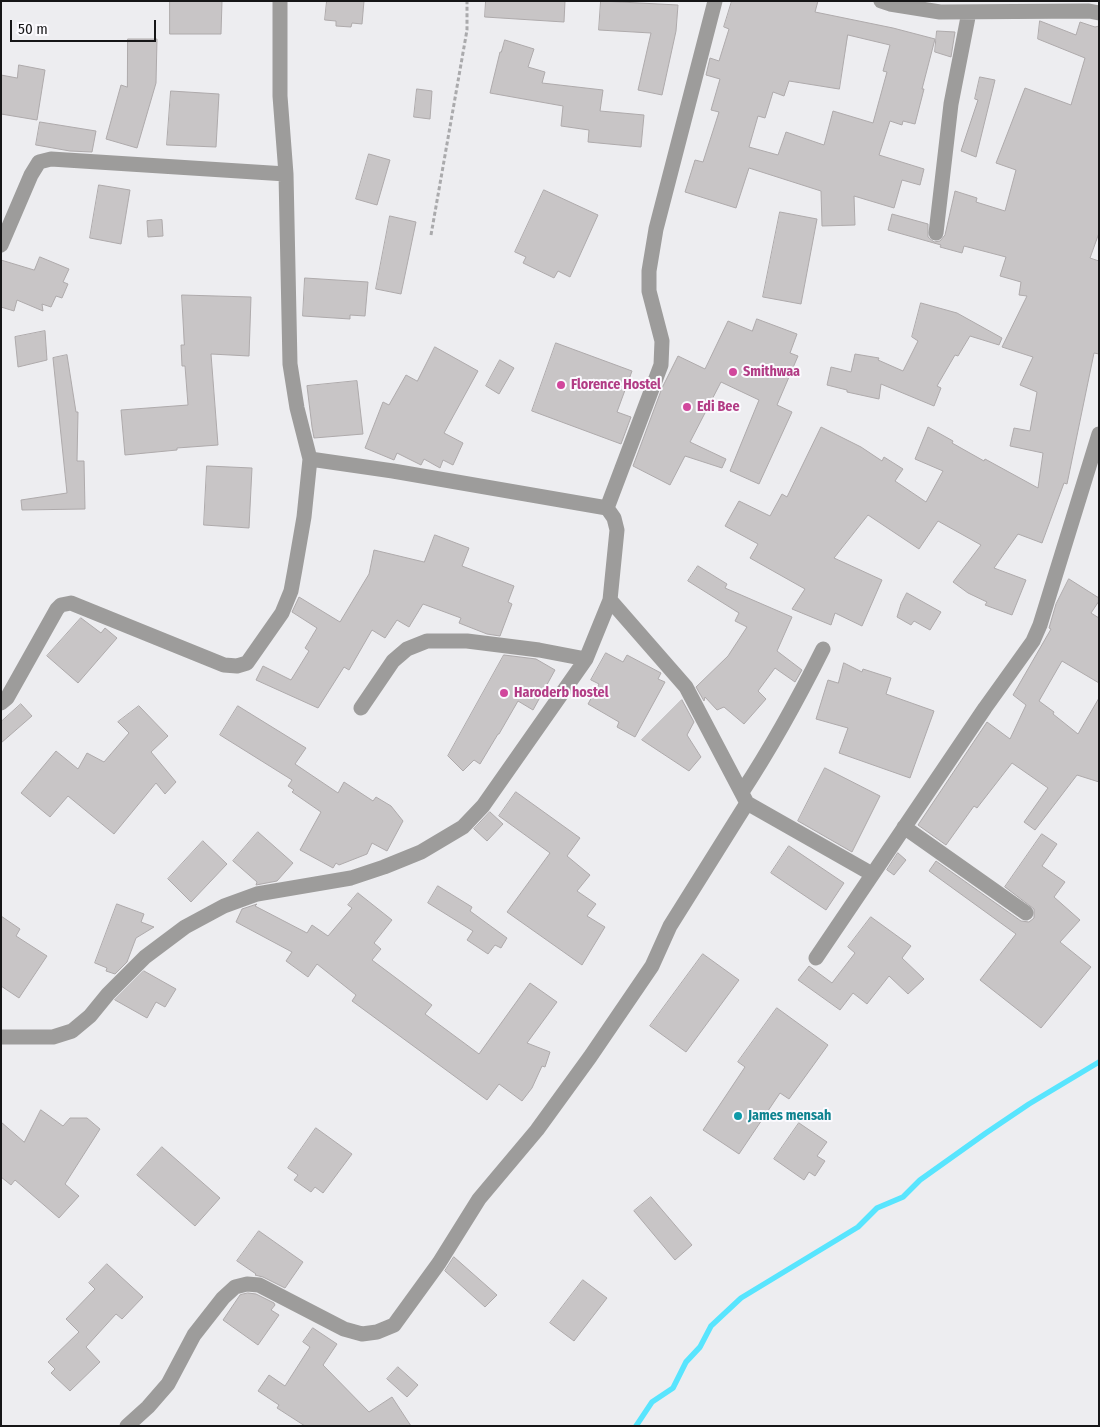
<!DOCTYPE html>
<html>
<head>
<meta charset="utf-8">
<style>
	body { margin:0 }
	#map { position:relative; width:1100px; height:1427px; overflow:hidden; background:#ededf0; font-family:"Fira Sans Condensed",sans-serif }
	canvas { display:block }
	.frame { position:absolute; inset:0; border:2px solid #161617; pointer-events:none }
	.scale { position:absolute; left:10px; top:20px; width:146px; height:22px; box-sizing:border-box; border:2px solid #161617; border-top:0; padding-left:6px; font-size:15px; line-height:18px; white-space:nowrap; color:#161617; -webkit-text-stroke:4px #fbfafe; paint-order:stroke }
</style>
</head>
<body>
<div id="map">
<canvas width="1100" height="1427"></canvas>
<div class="frame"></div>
<div class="scale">50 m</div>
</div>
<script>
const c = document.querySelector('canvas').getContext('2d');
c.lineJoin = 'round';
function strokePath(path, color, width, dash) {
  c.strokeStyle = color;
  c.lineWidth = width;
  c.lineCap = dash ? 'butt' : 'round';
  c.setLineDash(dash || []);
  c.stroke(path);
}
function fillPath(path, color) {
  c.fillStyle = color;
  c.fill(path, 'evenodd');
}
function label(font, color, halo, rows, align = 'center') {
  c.font = font + ' "Fira Sans Condensed",sans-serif';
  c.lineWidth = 4;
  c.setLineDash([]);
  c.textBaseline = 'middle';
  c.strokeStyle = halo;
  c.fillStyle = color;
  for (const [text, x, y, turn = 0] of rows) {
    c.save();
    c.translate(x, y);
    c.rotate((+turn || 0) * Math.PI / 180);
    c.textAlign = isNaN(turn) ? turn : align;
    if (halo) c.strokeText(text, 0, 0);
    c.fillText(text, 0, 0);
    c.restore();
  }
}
strokePath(new Path2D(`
	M636,1426l16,-24 21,-14 13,-26 14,-15 11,-21 30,-28 117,-71 19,-19 26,-11 17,-17 66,-47 43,-29 70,-42`), '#58e5fe', 5.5);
const building = new Path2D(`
	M170,1h52l-1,33h-51z
	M327,1h37l-2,23 -10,-1 -1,4 -15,-1v-5l-11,-1z
	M486,1h79l-1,21 -79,-5z
	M601,1l77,4 -2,26 -14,64 -24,-5 13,-57 -52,-3z
	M732,1h86l-3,11 78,16 42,11 -13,50h2l-9,35 -12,-3 -1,4 -12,-4 -11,34 45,14 -4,16 -18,-5 -8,28 -40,-12 1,29 -33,1 -1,-35 -72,-23 -13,40 -51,-16 10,-32 8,2 16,-50 -8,-2 9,-31 -14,-4 4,-17 9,3 10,-32 -5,-2zM848,35l42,10 -7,26 4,1 -14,51 -40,-12 -9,34 -38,-13 -8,23 -29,-8 9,-31 7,2 8,-26 11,4 5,-15 50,8z
	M1040,21l36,14 4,-13 15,5 4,-1v207l-9,25 9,3v93l-5,-1 -27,131 -3,-1 -22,60 -24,-9 -24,34 32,12 -14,35 -27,-10 2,-3 -19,-9 -15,-11 28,-37 -43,-24 -19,28 -51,-34 -34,43 48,22 -20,46 -27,-13 -4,12 -39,-16 13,-20 -55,-31 8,-14 -33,-18 14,-25 31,15 12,-22 5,3 34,-70 40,20 21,14 2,-4 19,12 -8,12 31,21 17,-31 -28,-12 13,-32 25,14 -1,2 32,18 1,-2 53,29 5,-35 -33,-7 4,-18 16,3 7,-39 -17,-7 13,-28 -31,-10 25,-51 -8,-1 2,-13 -21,-6 6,-19 -42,-11 -2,7 -22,-6 1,-2 -53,-15 4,-16 36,10v13l6,5 6,-1 5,-6 10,-44 22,7 -1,4 29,9 11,-41 -20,-7 29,-75 46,17 14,-47 -47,-19z
	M937,31l18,1 -4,25 -16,-5z
	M128,39h29l-1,44 -19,65 -31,-9 15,-54 6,2z
	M505,40l29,9 -6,18 17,5 -3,11 61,7 -3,21 44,4 -3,32 -53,-5 1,-12 -28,-4 2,-20 -73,-13 10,-41h1z
	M19,65l26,5 -8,50 -36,-6v-39l16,3z
	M980,77l15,3 -19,77 -15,-6 17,-51 -3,-1z
	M417,89l15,2 -2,28 -16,-2z
	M171,91l48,3 -3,53 -49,-2z
	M40,122l56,9 -4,21 -22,-1 -34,-6z
	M369,154l21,6 -13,45 -21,-6z
	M99,185l31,5 -9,54 -31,-6z
	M544,190l54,25 -28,62 -12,-6 -4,7 -31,-15 3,-6 -11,-5z
	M780,212l37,7 -16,85 -38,-7z
	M390,216l26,6 -15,72 -25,-5z
	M162,220l1,16 -15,1 -1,-16z
	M40,257l29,12 -6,13 5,2 -6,14 -6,-2 -5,11 -9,-3 1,7 -26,-11 -3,11 -13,-4v-47l33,10z
	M305,278l63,4 -3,34 -15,-1v4l-47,-3z
	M182,295l69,2 -2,59 -38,-2 7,91 -41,3v2l-52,5 -4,-45 67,-5 -3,-39h-3l-1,-21h3z
	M921,303l36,10 45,25 -3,7 -29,-9 -12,20 -3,-1 -18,31 4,2 -7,18 -53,-22 -2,15 -32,-7v-2l-20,-5 4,-18 20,5 4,-18 24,4 -1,2 25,11 15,-30 -6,-4z
	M757,319l40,15 -7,19 8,3 -21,49 15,7 -33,72 -29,-13 29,-71 -38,-18 -31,60 36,17 -4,9 -37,-12 -15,29 -37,-19 29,-78 16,-32 27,13 23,-48 24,10z
	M45,331l2,29 -29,7 -3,-30z
	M556,343l76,28 -15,41 14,5 -10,27 -89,-33z
	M435,347l43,24 -34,62 19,10 -10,22 -10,-5 -3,8 -16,-9 -3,6 -24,-12 -3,7 -29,-12 18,-46 6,3 17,-30 11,6z
	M67,355l9,57h2l-1,49h7l1,48 -63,1 -1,-10 46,-7 -14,-135z
	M500,360l14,8 -15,26 -13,-8z
	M357,381l6,53 -49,4 -2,-11 -5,-41z
	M207,466l45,2 -3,60 -45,-3z
	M435,535l34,13 -7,18 52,20 -6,16 4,2 -12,32 -13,-2 -28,-11 2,-5 -38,-14 -14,23 -12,-7 -12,18 -13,-8 -23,40 -5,-3 -26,41 -62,-28 7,-14 28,14 18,-29 -4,-3 12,-20 -25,-16 7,-15 41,25 29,-48 5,-24 50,12z
	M698,566l29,18 -2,4 67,29 -15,34 25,19 -7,12 -20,-14 -17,23 8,8 -22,25 -20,-17 -7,3 -12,-13 -1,4 -8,-14 32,-31 19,-29 -12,-6 4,-8 -51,-32z
	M1069,579l30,19v3l-8,12 8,5v65l-37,-22 -23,40 15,11 -1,2 25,20 21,-36v84l-22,-7 -42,55 -11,-8 24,-34 -36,-25 -35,45 -3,-2 -28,39 -28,-20 69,-103 23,17 16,-34 -13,-10 38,-66 -2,-1 7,-24z
	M907,593l34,19 -11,18 -16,-9 -3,4 -14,-8 4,-13z
	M81,618l20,15 4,-5 12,10 -39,45 -31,-27z
	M606,653l17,9 4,-7 34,18 -3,6 7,3 -30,55 -18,-10 2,-5 -31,-18 11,-20 -8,-4z
	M504,655l32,4 19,11 -22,40 -15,-9 -19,33h-1l-18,30 -6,-4 -11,11 -15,-15z
	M844,663l18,9 1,-3 28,9 -5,16 48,17 -24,67 -71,-25 9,-25 -32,-9 12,-39 10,3z
	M682,700l12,22 -7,13 14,22 -12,14 -47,-31z
	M21,704l11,12 -31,27v-21z
	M139,706l29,30 -17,16 25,30 -11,12 -9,-11 -42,51 -46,-38 -18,21 -29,-24 35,-42 22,18 9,-16 17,9 25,-29 -11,-11z
	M238,706l68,42 -11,16 43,29 6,-11 29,19 3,-4 15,9 12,15 -16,30 -15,-8 -5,11 -28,11 -3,-2 -3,5 -33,-18 21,-38 -29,-20 2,-2 -6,-4 4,-6 -72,-45z
	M825,768l55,28 -28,56 -54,-31z
	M516,792l64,46 -13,18 23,19 -13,16 19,13 -9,12 18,11 -23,38 -75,-53 43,-59 -51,-37z
	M490,812l13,12 -16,17 -13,-12z
	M258,832l35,31 -16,18 -21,4 1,-3 -24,-21z
	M1042,834l15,10 -15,22 23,16 -11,15 26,23 -20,22 31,25 -50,61 -61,-48 36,-46 -87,-63 7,-10 85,60 8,1 5,-4v-9l-29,-22z
	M203,841l24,23 -36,38 -23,-23z
	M789,846l55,37 -18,27 -55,-37z
	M898,853l8,7 -12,15 -7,-5z
	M438,886l34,21 -2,4 37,27 -6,10 -6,-3 -7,9 -21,-14 6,-9 -45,-28z
	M358,893l34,27 -18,23 7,6 -9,11 60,45 -7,9 54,40 51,-71 27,19 -30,41 23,9 -5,15 -3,-1 -10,22 -10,13 -23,-17 -12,16 -135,-99 4,-6 -39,-31 -9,13 -22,-16 6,-9 -56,-30 6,-13 15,-5 -2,2 52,27 5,-8 16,11 24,-28 -4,-3z
	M117,904l27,10 -3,8 13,5 -18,11 -9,24 -12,12 -9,-3 1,-3 -12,-5z
	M1,916l19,13 -4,7 31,20 -28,42 -18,-12z
	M871,917l40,29 -9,12 22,21 -16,15 -19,-18 -22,28 -14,-11 -13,17 -42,-30 11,-14 23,17 23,-30 -7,-6z
	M703,954l36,26 -53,72 -36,-26z
	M144,971l32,18 -11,18 -9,-5 -9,16 -32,-18z
	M777,1008l51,37 -39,54 -9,-6 -41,61 -36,-24 42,-63 -7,-5z
	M41,1110l22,16 7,-8h17l13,11 -35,55 14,12 -20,22 -44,-38 -4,5 -10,-8v-55l23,20z
	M799,1123l28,19 -10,14 8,5 -10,15 -6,-4 -5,8 -30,-21z
	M316,1128l36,26 -29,39 -8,-6 -4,5 -17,-12 4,-5 -10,-7z
	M162,1147l58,51 -25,28 -58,-51z
	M651,1197l41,48 -17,15 -41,-49z
	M259,1231l44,31 -18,26 -22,-11 -8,-2 1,-1 -19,-13z
	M454,1257l43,38 -12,12 -40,-36z
	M107,1264l36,33 -21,22 -6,-5 -30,33 14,15 -30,29 -19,-18 4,-4 -7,-7 31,-30 -13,-13 29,-30 -6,-6z
	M583,1280l24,18 -33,43 -24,-18z
	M248,1293l8,1 18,9 1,2 -4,5 8,5 -21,30 -35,-25 17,-25z
	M313,1328l24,16 -14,21 46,47 23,-15 19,29h-106l-28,-18 2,-3 -21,-14 11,-16 16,11 25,-39 -7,-5z
	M398,1367l20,18 -11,12 -20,-18z`);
fillPath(building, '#c8c5c6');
strokePath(building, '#aeaaab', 1);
strokePath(new Path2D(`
	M431,235l36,-205v-29`), '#aaaaac', 3, [4, 2.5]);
strokePath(new Path2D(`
	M881,1l9,3 50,8 149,-1 10,2
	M936,233l15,-129 18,-92
	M1,245l30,-70 8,-13 12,-3 235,15
	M310,459l83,12 214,37
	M610,600l76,87 61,116 125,71
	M1,703l6,-5 50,-89 4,-4 10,-2 153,62 13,1 10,-3 35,-50 9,-22 4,-22 9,-52 6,-58 -13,-51 -7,-44 -4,-190 -6,-78v-95
	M361,708l32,-47 14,-12 20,-8h40l72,9 47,9
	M742,792c31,-47 56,-93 81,-143
	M904,827l122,86
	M816,958l169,-250 48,-67 7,-16 59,-191
	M1,1037h52l19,-6 18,-15 18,-22 37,-37 40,-30 39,-21 33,-12 94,-16 33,-11 37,-15 42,-25 20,-21 103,-147 24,-59 7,-70 -3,-12 -7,-10 54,-143 1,-24 -13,-50v-20l7,-42 59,-228
	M127,1426l21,-19 20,-23 26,-49 29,-37 12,-11 12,-3 12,1 85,44 18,5 15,-2 17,-7 45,-62 40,-64 58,-69 53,-73 62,-91 18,-40 77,-123`), '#9d9c9b', 15);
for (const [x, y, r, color] of [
	[733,372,5,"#d1479c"],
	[561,385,5,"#d1479c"],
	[687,407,5,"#d1479c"],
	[504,693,5,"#d1479c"],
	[738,1116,5,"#0f9aa8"]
]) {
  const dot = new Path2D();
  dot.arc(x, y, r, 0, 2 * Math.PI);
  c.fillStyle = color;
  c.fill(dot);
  strokePath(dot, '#fbfafe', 2);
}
label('bold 14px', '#b23c85', '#fbfafe', [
	["Smithwaa",743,372],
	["Florence Hostel",571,385],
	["Edi Bee",697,407],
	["Haroderb hostel",514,693]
], 'left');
label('bold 14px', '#0d838f', '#fbfafe', [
	["James mensah",748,1116]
], 'left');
</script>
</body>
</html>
